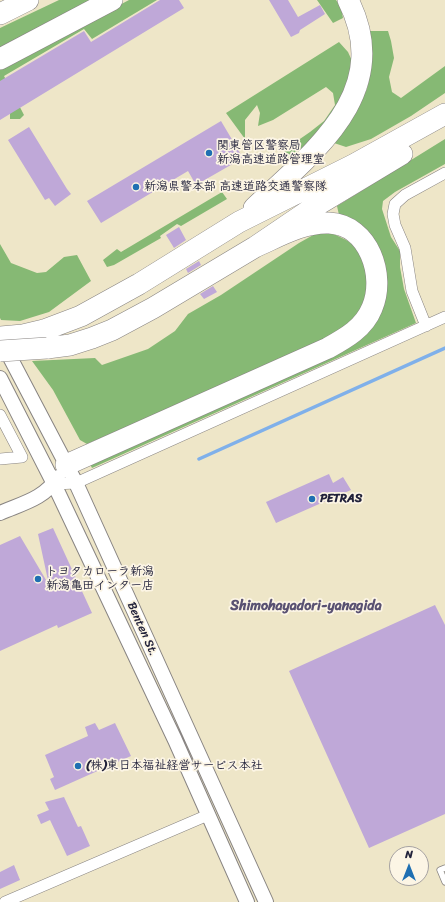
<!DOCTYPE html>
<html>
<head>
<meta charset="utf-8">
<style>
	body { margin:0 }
	#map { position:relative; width:445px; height:902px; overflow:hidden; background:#eee6c8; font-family:Sriracha,sans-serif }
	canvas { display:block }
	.north { position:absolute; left:389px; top:846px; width:40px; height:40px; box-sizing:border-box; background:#fcf5e5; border:1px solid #a5a1a1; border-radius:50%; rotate:0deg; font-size:11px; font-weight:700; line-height:16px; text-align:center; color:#22223b }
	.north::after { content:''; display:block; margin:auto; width:14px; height:18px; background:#1f6fb2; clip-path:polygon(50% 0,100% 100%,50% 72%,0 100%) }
</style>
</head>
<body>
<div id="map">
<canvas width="445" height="902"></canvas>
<div class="north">N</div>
</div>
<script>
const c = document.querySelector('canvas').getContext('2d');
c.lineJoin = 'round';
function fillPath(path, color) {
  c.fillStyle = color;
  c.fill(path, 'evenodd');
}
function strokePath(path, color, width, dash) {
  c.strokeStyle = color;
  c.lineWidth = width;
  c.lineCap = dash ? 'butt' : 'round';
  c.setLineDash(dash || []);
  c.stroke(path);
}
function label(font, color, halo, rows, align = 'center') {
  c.font = font + ' Sriracha,"Klee One",sans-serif';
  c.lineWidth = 3.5;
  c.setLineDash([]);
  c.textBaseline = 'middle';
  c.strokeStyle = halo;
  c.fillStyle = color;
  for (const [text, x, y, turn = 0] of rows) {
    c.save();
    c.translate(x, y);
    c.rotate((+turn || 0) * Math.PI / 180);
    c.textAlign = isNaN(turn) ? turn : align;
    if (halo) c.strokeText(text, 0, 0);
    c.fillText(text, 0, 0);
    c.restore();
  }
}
fillPath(new Path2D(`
	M59,0h40l-99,51v-23z
	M129,0h28l-65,39 -8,-10 -80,47 20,39 -4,4h-10v-7l-10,-16v-27z
	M317,0h19l5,7 2,11 -10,5z
	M369,31h19l3,10 3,17 -5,19 3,15 9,6 44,-32v27l-34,23 -40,23 -25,8 -12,-4 17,-24 16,-30 3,-31z
	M339,42l9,10 5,11 -12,38 -35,47 -20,15 -2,-13 26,-18 14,-11 11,-16 -2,-12 -7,-6 -53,33 -15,6 2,-13 -3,-8 -12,15v19l-19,-26z
	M445,139v25l-50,28 -12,9 -1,8 9,28 9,14v16l4,22 12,34 -324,145 -3,-6 260,-117 34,-50 4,-18 -5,-20 -43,-42 -2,-9z
	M222,192l5,7 -46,27 -4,-2 -17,12 1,2 -47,27 -7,2 -4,-7 14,-11 4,3z
	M332,233c5,3 11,5 16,8 19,14 25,47 14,67 -9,15 -25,24 -39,34l-236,102 -7,-4 -27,-50 -21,-29 63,-3 7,7 46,-16 27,-18 13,-17 33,-19 78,-52 16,-9z
	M0,244l11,19 26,10 9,-1 18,-15 13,-2 14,26 -42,31 -29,9 -19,-1 -1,-2z`), '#86b974');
strokePath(new Path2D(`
	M199,459l246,-111`), '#7fb0ea', 3.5);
fillPath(new Path2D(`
	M160,0h19l5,8 -184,112v-39l84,-50 7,11z
	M269,0h19l10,17 22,-12 5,9 -25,16 -1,3 -8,4z
	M221,121l22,37 -47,27 -8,-14 -87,52 -14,-22z
	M29,127l38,62 4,5 -16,12 -6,-8 -4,2 -37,-60z
	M179,227l7,13 -12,8 -8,-13z
	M199,261l2,4 -13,8 -2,-4z
	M213,286l4,6 -13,7 -4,-5z
	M329,474l4,9 10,-6 8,13 -75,33 -10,-21z
	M53,528l39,85 -34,15 -1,-3 -57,26v-106l20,-9 29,49 -11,-51z
	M435,605l10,20v189l-76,34 -80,-177z
	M95,723l4,7 16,-7 16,33 -76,34 -5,-11 4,-2 -9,-22 43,-19 -3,-9z
	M64,797l14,30 3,-1 9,20 -23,10 -17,-36 -9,4 -4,-9 12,-5 -4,-8z
	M14,865l6,15 -20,9v-17z`), '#bfa8d8');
const service = new Path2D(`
	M445,868l-5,2 5,12`);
const minor = new Path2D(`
	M426,326l-14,-35 -7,-43 -10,-23 -2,-11 2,-10 10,-9 40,-22
	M0,415l22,42 -22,2
	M54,484l22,-1 369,-166
	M5,902l203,-87`);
const tertiary = new Path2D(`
	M3,344l73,139 190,419
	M0,378l54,106 121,256 72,162
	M0,513c23,-10 44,-14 58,-36`);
const motorway = new Path2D(`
	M0,14l28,-14
	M0,59l112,-59
	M254,208c59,-56 141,-116 94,-208
	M0,337l23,-2 21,-5 37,-14 58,-32 100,-62 114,-57 92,-51
	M47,348l23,-3 22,-7 20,-8 41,-22 102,-61 59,-40 88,-53
	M66,465l262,-117c18,-10 36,-20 44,-40 14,-32 -3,-83 -43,-85 -26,-1 -51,14 -74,24`);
strokePath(service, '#888482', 7);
strokePath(minor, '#888482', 12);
strokePath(tertiary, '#888482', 16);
strokePath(motorway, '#888482', 22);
strokePath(service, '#fff', 5.5);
strokePath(minor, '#fff', 11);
strokePath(tertiary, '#fff', 14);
strokePath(motorway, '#fff', 21);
const motorwayBridge = new Path2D(`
	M0,351l47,-3`);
strokePath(motorwayBridge, '#888482', 22, []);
strokePath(motorwayBridge, '#fff', 21);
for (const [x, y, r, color] of [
	[209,153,4,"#1f6fb2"],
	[136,187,4,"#1f6fb2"],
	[312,499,4,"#1f6fb2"],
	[38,579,4,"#1f6fb2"],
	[78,766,4,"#1f6fb2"]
]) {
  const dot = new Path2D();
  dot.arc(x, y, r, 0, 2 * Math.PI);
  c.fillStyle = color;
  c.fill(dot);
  strokePath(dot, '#fcf5e5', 1.5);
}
label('bold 12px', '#22223b', '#fcf5e5', [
	["関東管区警察局",217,146],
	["新潟高速道路管理室",217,160],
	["新潟県警本部 高速道路交通警察隊",144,187],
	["PETRAS",320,499],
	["トヨタカローラ新潟",46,572],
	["新潟亀田インター店",46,586],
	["(株)東日本福祉経営サービス本社",86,766]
], 'left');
label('12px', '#22223b', '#fcf5e5', [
	["Benten St.",142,629,66]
]);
label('bold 14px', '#595172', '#fcf5e5', [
	["Shimohayadori-yanagida",306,606]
]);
</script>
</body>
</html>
